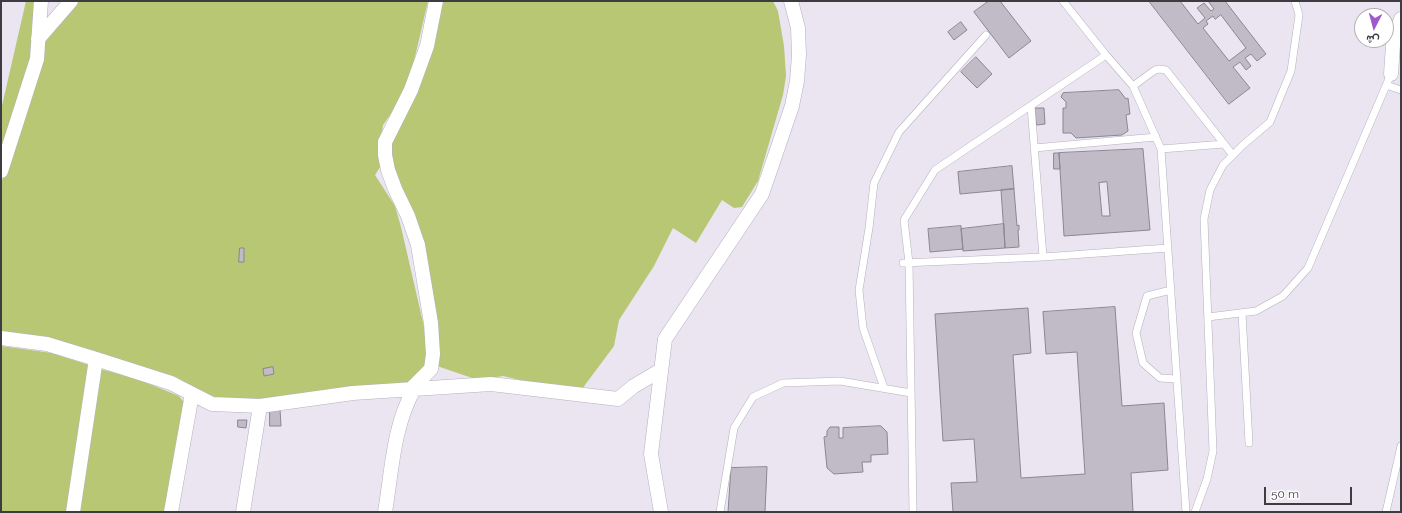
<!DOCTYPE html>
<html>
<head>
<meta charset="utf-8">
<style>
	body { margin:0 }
	#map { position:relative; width:1402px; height:513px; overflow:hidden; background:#eae5f1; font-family:Raleway,Vazirmatn,sans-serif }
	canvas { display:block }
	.frame { position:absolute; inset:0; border:2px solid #3e3c41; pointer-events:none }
	.north { position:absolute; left:1354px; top:8px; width:40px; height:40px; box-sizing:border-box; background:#fff; border:1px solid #b2b1b3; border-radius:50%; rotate:186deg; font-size:11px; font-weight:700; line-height:16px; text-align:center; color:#3e3c41 }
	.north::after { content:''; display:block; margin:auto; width:14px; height:18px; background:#a058cb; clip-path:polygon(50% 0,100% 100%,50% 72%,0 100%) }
	.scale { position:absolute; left:1264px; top:487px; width:88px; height:18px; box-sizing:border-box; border:2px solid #3e3c41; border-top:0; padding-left:5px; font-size:12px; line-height:14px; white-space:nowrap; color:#3e3c41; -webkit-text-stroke:3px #fff; paint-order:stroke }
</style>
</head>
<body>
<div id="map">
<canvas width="1402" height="513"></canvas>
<div class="frame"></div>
<div class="north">ش</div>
<div class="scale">50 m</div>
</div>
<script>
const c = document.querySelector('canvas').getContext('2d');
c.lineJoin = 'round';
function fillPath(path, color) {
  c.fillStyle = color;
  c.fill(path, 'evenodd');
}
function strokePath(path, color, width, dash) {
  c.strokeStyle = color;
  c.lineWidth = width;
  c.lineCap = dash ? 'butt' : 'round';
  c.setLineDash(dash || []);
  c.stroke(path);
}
fillPath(new Path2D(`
	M26,1h13l-6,58 -32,104v-53z
	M75,1h353l-17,73 -13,30 -15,21 -3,22 2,17 -7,11 20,31 6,21 24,104 4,26 -9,18 -12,8 -143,18h-38l-31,-10 -20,-14 -129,-37 -46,-6v-150l43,-140 15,-24z
	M440,1h333l5,10 6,35 2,30 -3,19 -25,86 -16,26 -8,1 -12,-8 -26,43 -23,-15 -19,38 -35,54 -5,26 -32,43 -45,-5 -34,-8 -25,4 -41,-14 -2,-50 -45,-143 1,-41z
	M1,346l51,7 52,17 31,8 44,18 7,9 -21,107h-164z`), '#b7c774');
const building = new Path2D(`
	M989,1h11l31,40 -22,17 -35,-46z
	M1149,1h31l18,23 7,-6 -8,-10 7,-5 7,8 3,-2 -6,-8h17l41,53 -9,7 -6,-7 -6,4 6,8 -5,4 -6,-8 -7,5 17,21 -21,16zM1221,15l25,33 -17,13 -26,-33 5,-4 -2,-3 7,-5 2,3z
	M961,22l6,8 -13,10 -6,-8z
	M976,57l16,17 -15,14 -16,-16z
	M1119,90l7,9 2,-1 2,16 -4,1 2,16 -6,4 -46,3 -5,-5h-8v-25h3v-6l-5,-5 2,-4z
	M1035,108h9l1,16 -8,1z
	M1143,149l7,81 -86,6 -5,-83zM1107,182l3,34h-8l-3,-33z
	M1054,153h5l1,16h-6z
	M1012,166l2,23 -54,5 -2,-22z
	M1014,189l3,37 2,-1v5h-1l1,17 -14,1 -4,-58z
	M1004,224l1,24 -42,3 -2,-22z
	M961,226l2,23 -33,3 -2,-23z
	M240,248h4v14h-5z
	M1115,307l7,99 42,-3 4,67 -37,3 2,39h-180l-2,-29 26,-1 -3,-43 -31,2 -8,-127 93,-6 3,45 -18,2 8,123 64,-4 -8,-122 -31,2 -3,-42z
	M273,367l1,7 -10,2 -1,-7z
	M270,409h10l1,17h-11z
	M238,420h9l-1,8 -8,-1z
	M881,426l6,6 1,22 -17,1v7h-9l1,10 -29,2 -7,-6 -3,-31 3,-1v-5l3,-4h9v11h4v-10z
	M767,467l-2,45h-37l3,-44z`);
fillPath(building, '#c0bbc7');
strokePath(building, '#8b8691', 1);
const lane = new Path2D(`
	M1063,1l43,54 27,31 28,63 25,363
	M1386,85l15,5
	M1133,86l22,-16 4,-1 7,1 66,84
	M1031,106l12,151
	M1034,148l122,-11
	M1161,149l63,-5
	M903,263l140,-6 125,-9
	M1171,290l-24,6 -11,37 7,30 17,15 17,1
	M1242,313l7,130
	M1208,317l48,-6 27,-15 25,-28 83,-194
	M884,388l-21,-60 -4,-38 10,-62 5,-45 25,-51 87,-97
	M720,512l14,-84 19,-31 30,-14 57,-2 71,12
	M913,512l-4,-249 -5,-43 31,-50 171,-115
	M1195,512l12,-33 6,-28 -9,-232 6,-29 13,-25 20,-20 27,-23 21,-51 8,-56 -4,-14
	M1386,512l15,-66`);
const street = new Path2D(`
	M38,39l33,-38
	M1391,74l2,-29 8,-26
	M1,171l36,-112 4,-58
	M1,338l46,6 49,15 75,24 41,21 48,2 93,-13 138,-9 127,15 16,-13 27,-16
	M411,389l20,-20 2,-15 -2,-31 -13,-78 -10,-29 -13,-27 -7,-19 -3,-15v-13l26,-52 16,-44 9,-45
	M73,512l23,-153
	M171,512l21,-118
	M243,512l17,-106
	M385,512c7,-42 8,-85 29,-123
	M661,512l-10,-58 14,-115 97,-145 30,-88 5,-25 2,-26 -1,-27 -7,-27`);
strokePath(lane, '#b5b1bc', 8);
strokePath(street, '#b5b1bc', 15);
strokePath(lane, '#fff', 7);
strokePath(street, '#fff', 14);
</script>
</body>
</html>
